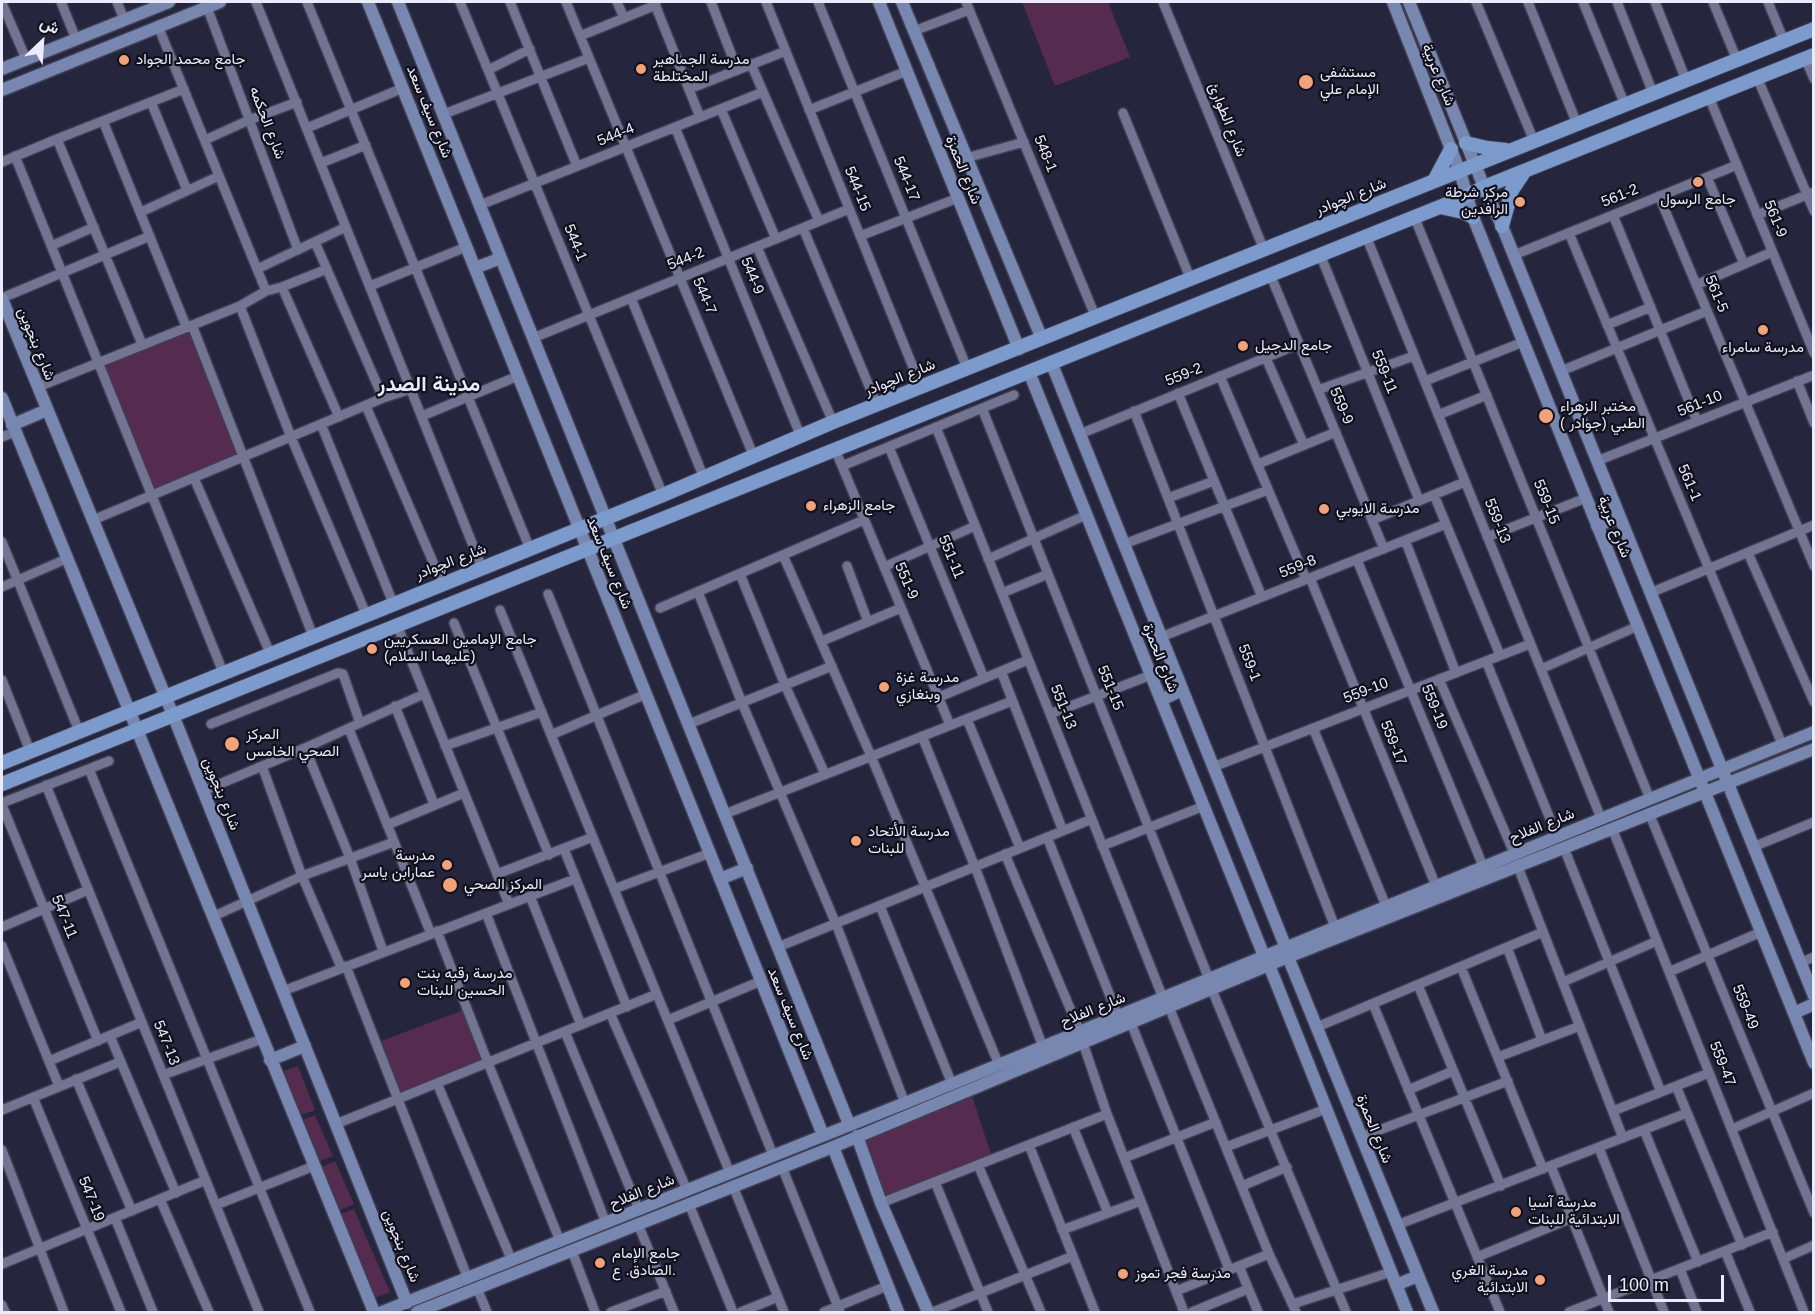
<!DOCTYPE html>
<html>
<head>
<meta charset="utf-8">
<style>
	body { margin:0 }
	#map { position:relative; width:1815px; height:1314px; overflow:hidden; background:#25253d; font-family:Helvetica,Vazirmatn,sans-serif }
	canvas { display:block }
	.frame { position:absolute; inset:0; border:3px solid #eaebfc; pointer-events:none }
	.north { position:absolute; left:12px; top:12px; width:60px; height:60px; -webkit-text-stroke:4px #0f101a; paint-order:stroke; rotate:25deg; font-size:16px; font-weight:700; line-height:24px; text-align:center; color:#eaebfc }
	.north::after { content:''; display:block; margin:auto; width:21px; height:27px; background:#eaebfc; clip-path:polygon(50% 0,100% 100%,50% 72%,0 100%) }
	.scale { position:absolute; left:1608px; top:1275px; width:116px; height:27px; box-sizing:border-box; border:3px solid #eaebfc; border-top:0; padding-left:8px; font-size:18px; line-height:21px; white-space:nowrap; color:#eaebfc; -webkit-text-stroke:4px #0f101a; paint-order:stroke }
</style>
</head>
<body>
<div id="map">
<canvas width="1815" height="1314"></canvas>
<div class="frame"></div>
<div class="north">ش</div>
<div class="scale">100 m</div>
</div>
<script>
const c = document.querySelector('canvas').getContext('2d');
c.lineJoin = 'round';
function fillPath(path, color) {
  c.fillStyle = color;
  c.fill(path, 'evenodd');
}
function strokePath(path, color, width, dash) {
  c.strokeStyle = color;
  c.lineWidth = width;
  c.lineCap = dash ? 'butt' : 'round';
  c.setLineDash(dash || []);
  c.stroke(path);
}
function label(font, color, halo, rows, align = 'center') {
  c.font = font + ' Helvetica,Vazirmatn,sans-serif';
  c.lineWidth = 4.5;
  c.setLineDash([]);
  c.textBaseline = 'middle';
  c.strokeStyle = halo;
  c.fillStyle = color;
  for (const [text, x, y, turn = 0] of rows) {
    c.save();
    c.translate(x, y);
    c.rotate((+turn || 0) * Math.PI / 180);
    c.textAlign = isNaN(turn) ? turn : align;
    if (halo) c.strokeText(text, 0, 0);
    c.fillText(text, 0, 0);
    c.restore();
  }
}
fillPath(new Path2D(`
	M1022,2h86l22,55 -75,29z
	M189,326l54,131 -91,39 -53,-133z
	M466,1009l22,54 -91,36 -21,-56z
	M298,1066l17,44 -19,7 -17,-44z
	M972,1096l20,61 -106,40 -23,-57z
	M315,1115l18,41 -18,7 -17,-41z
	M335,1161l19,43 -19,8 -18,-43z
	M354,1209l36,83 -21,8 -33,-84z`), '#552c4f');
const street = new Path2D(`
	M61,2l15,37
	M117,2l7,17
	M256,2l226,566
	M307,2l223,547
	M460,2l203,493
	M510,2l67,164
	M566,2l188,455
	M617,2l7,16
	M654,2l46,115
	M711,2l26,67
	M766,2l155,385
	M818,2l149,366
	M966,2l130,316
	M1163,2l101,248
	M1476,2l58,139
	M1528,2l49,122
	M1583,2l42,103
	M1617,2l36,91
	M1655,2l31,78
	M1713,2l24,58
	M1768,2l16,39
	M2,3l24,56
	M207,7l91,243
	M158,26l108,265
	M914,31l55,-21
	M580,36l76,-31
	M1805,58l9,21
	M751,64l68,157
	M488,70l42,-21
	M1757,77l57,134
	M689,89l97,-38
	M1709,97l105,256
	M151,102l36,88
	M721,109l55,130
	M809,110l98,-39
	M1123,113l68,167
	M444,114l145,-56
	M103,121l83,205
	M675,127l126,310
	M307,128l96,-40
	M57,139l85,205
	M205,140l44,-20 48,-18
	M15,156l208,516
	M966,158l58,-16
	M2,162l55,-23 127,-50
	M321,163l45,-18
	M1707,177l37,87
	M1659,196l155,370
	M480,205l283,-113
	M141,212l78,-36
	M1613,215l84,206
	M1757,215l57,-23
	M1414,216l236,583
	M803,228l74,177
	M1569,233l213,511
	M860,236l98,-38
	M1366,236l235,582
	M315,242l68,156
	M51,246l43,-19
	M757,247l76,175
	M1320,254l99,246
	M1514,255l223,-90
	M257,269l89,-42
	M1270,274l114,275
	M1696,285l76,-33
	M370,286l96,-39
	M282,287l57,130
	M2,298l148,-62
	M631,298l73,180
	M240,306l51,131 75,177
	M192,325l121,311
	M1607,325l44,-18
	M533,338l316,-129
	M1266,358l38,87
	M1561,371l146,-60
	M1220,376l86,203
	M1425,381l98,-39
	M1797,381l17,42
	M38,387l202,-81 26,-15 16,-4 45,-18
	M1318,390l96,-34
	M1178,393l84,204
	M366,406l76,177
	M982,408l227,571
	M1134,411l201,516
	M1438,415l49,-20
	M422,416l96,-40
	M321,424l72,179
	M936,427l227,571
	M1080,434l219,-90
	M2,437l13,-5
	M889,447l95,231
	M835,449l115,276
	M1597,461l217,-86
	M1258,464l78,-32
	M842,466l172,-71
	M194,478l76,175
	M1434,495l66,160
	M1168,498l46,-17
	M93,520l290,-122 28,-9
	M1372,520l93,-38
	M1487,537l99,-39
	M1405,540l51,133
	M2,542l77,189
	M1124,544l144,-54
	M1748,553l66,149
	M783,555l88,201 128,309
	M988,559l98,-44
	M1357,560l126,306
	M847,566l21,56
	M884,567l91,-41
	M740,574l45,111 40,89
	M1310,578l126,308
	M2,587l64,-28
	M698,592l44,111 94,221 69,179
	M1002,593l46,-19
	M1650,593l164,-68
	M548,594l225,561
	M660,608l204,-88
	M500,610l230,563
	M454,623l95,232
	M397,625l112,279
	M1161,637l285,-113
	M822,641l79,-33
	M1486,661l71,175
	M1541,669l97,-43
	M1001,671l62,160
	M1439,679l75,174
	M2,680l28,71
	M939,697l89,-37
	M395,706l39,98
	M1050,714l101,-39
	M967,719l53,129
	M211,724l127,-51 5,1 17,49
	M689,724l143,-58
	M1313,728l73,178
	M349,729l82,205
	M551,735l95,-41
	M922,736l53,131 68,180
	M445,746l97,-34
	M305,748l45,110 33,93
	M262,766l40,110 39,91
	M1213,767l317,-123
	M89,769l221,543
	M46,785l213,527
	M203,791l102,-43 119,-54
	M2,803l107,-42
	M2,805l96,236
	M1649,813l165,400
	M725,814l287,-113
	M387,825l77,-32
	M1612,828l192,484
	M1047,837l71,179
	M1102,846l102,-40
	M1753,847l61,-25
	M1564,848l97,244
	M564,849l63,158
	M1005,854l75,178
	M1518,867l105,271
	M497,874l96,-37
	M614,889l96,-36
	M530,896l51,129
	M880,906l72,178
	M486,913l120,310
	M212,917l90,-41 92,-34
	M2,927l86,-37
	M437,931l51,132 72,178
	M2,946l57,140
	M778,947l314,-128
	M1507,947l35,93
	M1800,963l14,-6
	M346,966l122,313
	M1461,967l82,202
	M1669,972l92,-40
	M1563,982l94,-41
	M1418,985l83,201
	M1212,990l134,322
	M283,991l292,-112
	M1373,1004l127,308
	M1169,1007l100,247 27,58
	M610,1013l77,177
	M668,1020l93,-39
	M1131,1023l98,246
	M1317,1027l226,-95
	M565,1032l74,178
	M110,1036l66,157
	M1083,1043l24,71 77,198
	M1498,1057l82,-31
	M49,1061l93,-39
	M163,1075l99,-36
	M76,1079l56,132
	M437,1083l75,178
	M1676,1086l66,159
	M1408,1090l45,-19
	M33,1097l88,215
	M2,1110l118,-48
	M1613,1111l96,-38
	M336,1124l321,-130
	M1073,1127l35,86
	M1732,1129l82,-36
	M1644,1130l54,132
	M1361,1137l147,-56
	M1029,1145l66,167
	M1226,1147l100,-38
	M1599,1148l65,164
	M2,1150l62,162
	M1124,1158l92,-36
	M978,1165l63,147
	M1551,1166l58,146
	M782,1167l58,145
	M935,1182l53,130
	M733,1186l51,126
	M1242,1186l45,-19
	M160,1199l49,113
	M881,1203l226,-89
	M689,1204l44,108
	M216,1205l98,-39
	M115,1218l38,94
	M638,1224l36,88
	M1397,1225l290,-112
	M1062,1230l79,-29
	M572,1251l23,61
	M1725,1251l25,61
	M1477,1257l95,-39
	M1783,1259l31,-14
	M2,1264l204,-84
	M1239,1266l19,46
	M1680,1269l17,43
	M477,1288l10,24
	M1176,1291l93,-37
	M1293,1304l98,-32
	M2,1305l3,7
	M611,1312l55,-21
	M741,1312l37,-15
	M824,1312l63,-26
	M933,1312l140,-56
	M1192,1312l56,-23
	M1569,1312l204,-80`);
const secondary = new Path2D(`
	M368,2l455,1133
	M398,2l451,1122
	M879,2l140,347
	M902,2l140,337
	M1393,2l67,170 13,45 341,846
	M1409,2l75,185 18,39 312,770
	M2,69l167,-67
	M2,90l218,-88
	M475,268l26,-10
	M2,299l171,416 234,588
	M1051,362l235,586
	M1029,372l235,584
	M2,398l372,914
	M12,425l35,-15
	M1597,526l23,-9
	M1161,700l21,-10
	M720,879l27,-11
	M1288,957l145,355
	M1269,965l138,347
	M1794,1013l20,-9
	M270,1060l35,-14
	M857,1136l24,67 47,109
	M833,1147l65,165
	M1396,1285l22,-9
	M382,1312l523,-209 909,-371
	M417,1312l416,-165 455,-190 526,-208`);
const primary = new Path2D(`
	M1466,143l21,5 19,2
	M1434,181l17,-32
	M1440,207l23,5 10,5
	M1502,226l10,-36 12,-18
	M2,763l661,-268 170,-73 981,-393
	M2,784l1465,-588 17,-9 330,-132`);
strokePath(street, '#3e3f54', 12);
strokePath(secondary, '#3e3f54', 15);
strokePath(primary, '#3e3f54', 16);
strokePath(street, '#727491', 9);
strokePath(secondary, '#7887af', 12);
strokePath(primary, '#7d9acc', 14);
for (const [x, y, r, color] of [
	[124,60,6,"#f0a27a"],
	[641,69,6,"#f0a27a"],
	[1306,82,8,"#f0a27a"],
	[1698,182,6,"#f0a27a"],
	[1520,202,6,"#f0a27a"],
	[1763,330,6,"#f0a27a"],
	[1243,346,6,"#f0a27a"],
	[1546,416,8,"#f0a27a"],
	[811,506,6,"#f0a27a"],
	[1324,509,6,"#f0a27a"],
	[372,649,6,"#f0a27a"],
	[884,687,6,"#f0a27a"],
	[232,744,8,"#f0a27a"],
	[856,841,6,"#f0a27a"],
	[447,865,6,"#f0a27a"],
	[450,885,8,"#f0a27a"],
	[405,983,6,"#f0a27a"],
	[1516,1212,6,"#f0a27a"],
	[600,1263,6,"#f0a27a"],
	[1123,1274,6,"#f0a27a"],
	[1540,1280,6,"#f0a27a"]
]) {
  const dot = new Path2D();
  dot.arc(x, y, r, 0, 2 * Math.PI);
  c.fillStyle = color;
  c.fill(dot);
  strokePath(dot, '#0f101a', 2);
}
label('15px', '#eaebfc', '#0f101a', [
	["جامع محمد الجواد",136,60],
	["مدرسة الجماهير",653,60],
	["المختلطة",653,77],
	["مستشفى",1320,73],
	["الإمام علي",1320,90],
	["مركز شرطة",1508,193,"right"],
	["الرافدين",1508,210,"right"],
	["جامع الرسول",1698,200,"center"],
	["جامع الدجيل",1255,346],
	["مدرسة سامراء",1763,348,"center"],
	["مختبر الزهراء",1560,407],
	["الطبي (جوادر )",1560,424],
	["جامع الزهراء",823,506],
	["مدرسة الايوبي",1336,509],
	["جامع الإمامين العسكريين",384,640],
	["(عليهما السلام)",384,657],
	["مدرسة غزة",896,678],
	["وبنغازي",896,695],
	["المركز",246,735],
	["الصحي الخامس",246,752],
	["مدرسة الأتحاد",868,832],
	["للبنات",868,849],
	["مدرسة",435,856,"right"],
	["عمارابن ياسر",435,873,"right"],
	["المركز الصحي",464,885],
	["مدرسة رقيه بنت",417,974],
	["الحسين للبنات",417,991],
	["مدرسة آسيا",1528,1203],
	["الابتدائية للبنات",1528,1220],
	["جامع الإمام",612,1254],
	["الصادق. ع.",612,1271],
	["مدرسة الغري",1528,1271,"right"],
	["الابتدائية",1528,1288,"right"],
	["مدرسة فجر تموز",1135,1274]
], 'left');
label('15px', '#eaebfc', '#0f101a', [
	["شارع عربية",1438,75,68],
	["شارع سيف سعد",429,112,68],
	["شارع الطوارئ",1227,120,68],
	["شارع الحكمه",267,123,69],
	["544-4",616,135,-22],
	["548-1",1045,154,68],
	["شارع الحمزة",963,170,68],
	["544-17",906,179,68],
	["544-15",857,189,68],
	["561-2",1620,196,-22],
	["شارع الچوادر",1351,197,-22],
	["561-9",1775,219,68],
	["544-1",575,243,68],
	["544-2",686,259,-22],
	["544-9",752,276,68],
	["561-5",1716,294,68],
	["544-7",704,296,67],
	["شارع بنجوين",36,344,68],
	["559-11",1384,372,68],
	["559-2",1184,375,-22],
	["شارع الچوادر",900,378,-22],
	["561-10",1700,404,-22],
	["559-9",1341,406,67],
	["561-1",1689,483,67],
	["559-15",1546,502,68],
	["559-13",1497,521,68],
	["شارع عربية",1614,527,68],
	["551-11",951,557,68],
	["شارع الچوادر",451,562,-21],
	["شارع سيف سعد",609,563,68],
	["559-8",1298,567,-22],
	["551-9",906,581,67],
	["شارع الحمزة",1160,658,68],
	["559-1",1249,663,69],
	["551-15",1110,688,68],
	["559-10",1366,691,-21],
	["551-13",1063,707,68],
	["559-19",1434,707,68],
	["559-17",1393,743,68],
	["شارع بنجوين",221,794,68],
	["شارع الفلاح",1542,826,-22],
	["547-11",64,917,68],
	["559-49",1745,1007,68],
	["شارع الفلاح",1093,1010,-22],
	["شارع سيف سعد",790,1014,68],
	["547-13",166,1043,68],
	["559-47",1722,1064,68],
	["شارع الحمزة",1374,1129,68],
	["شارع الفلاح",642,1192,-22],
	["547-19",91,1199,68],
	["شارع بنجوين",401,1246,68]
]);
label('bold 21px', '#eaebfc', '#0f101a', [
	["مدينة الصدر",429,385]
]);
</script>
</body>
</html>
